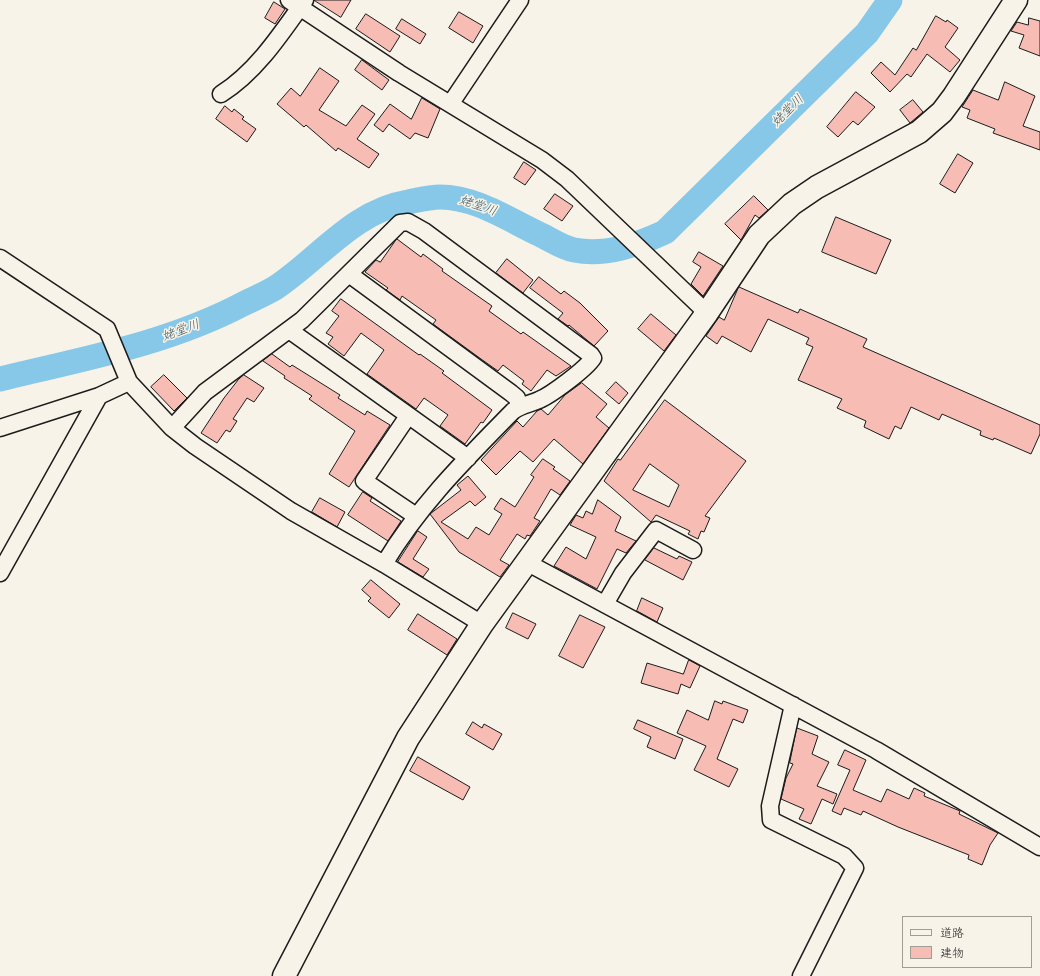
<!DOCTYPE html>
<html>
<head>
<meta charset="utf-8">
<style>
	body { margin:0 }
	#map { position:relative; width:1040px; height:976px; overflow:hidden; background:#f7f3e8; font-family:"Balsamiq Sans","Klee One",sans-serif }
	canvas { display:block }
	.legend { position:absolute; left:902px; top:916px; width:130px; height:52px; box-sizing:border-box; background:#f7f3e8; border:1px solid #9f9d96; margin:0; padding:5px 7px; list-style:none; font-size:12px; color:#1c1c1c }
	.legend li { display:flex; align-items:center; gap:8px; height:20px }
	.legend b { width:20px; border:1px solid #9f9d96 }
</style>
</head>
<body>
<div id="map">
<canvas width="1040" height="976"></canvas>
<ul class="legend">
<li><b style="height:5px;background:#f7f3e8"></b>道路</li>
<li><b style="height:11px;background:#f7bcb3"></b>建物</li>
</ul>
</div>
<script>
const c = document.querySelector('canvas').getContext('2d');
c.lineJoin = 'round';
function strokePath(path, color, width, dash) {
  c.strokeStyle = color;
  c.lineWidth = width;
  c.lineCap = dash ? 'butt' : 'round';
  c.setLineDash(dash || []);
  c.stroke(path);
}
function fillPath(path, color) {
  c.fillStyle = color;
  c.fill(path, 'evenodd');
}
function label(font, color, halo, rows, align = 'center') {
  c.font = font + ' "Balsamiq Sans","Klee One",sans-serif';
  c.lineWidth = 3;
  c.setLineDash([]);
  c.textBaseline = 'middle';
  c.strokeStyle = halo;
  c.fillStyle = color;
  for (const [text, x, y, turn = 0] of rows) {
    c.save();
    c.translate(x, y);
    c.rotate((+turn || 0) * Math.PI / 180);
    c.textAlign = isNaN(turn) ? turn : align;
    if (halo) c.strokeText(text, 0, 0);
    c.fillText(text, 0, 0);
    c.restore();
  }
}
strokePath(new Path2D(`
	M0,379c82,-20 167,-35 243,-75 10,-5 22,-10 32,-16 44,-29 78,-77 133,-86 10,-2 22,-5 32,-5 36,0 69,23 101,38 10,5 22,13 33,15 32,6 63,-5 91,-18l202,-199 23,-33`), '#87c8e8', 25);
const building = new Path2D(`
	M314,0h37l-10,17z
	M274,2l11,7 -10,15 -10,-6z
	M459,12l24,14 -10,17 -24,-15z
	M366,14l34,22 -10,16 -34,-23z
	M936,16l10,6 1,-2 11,8 -13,19 15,13 -10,12 -23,-18 -16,23 -4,-3 -17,18 -19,-19 10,-11 14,13 18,-27 3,2z
	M1029,18l11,3v35l-21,-8 5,-13 -13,-4 6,-9 11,3z
	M402,19l24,15 -6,10 -24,-15z
	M362,60l27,20 -7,10 -27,-20z
	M320,68l19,13 -20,29 27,16 16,-21 13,9 -18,25 22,15 -10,14 -31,-20 -2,3 -30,-26 -2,2 -27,-23 14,-16 9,8z
	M1005,82l30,14 -12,30 17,6v18l-47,-17 2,-4 -28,-11 3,-8 -8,-3 11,-17 25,10z
	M856,92l19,15 -17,18 -5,-4 -15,16 -11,-10z
	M422,98l18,11 -12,29 -13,-5 -5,6 -21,-15 -6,8 -9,-7 16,-21 21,15z
	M913,100l10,12 -13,11 -10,-13z
	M225,106l7,6 2,-3 10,8 -2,2 14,10 -9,13 -31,-23z
	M958,154l15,9 -18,30 -15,-9z
	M524,162l12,8 -11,15 -11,-7z
	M555,194l18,12 -11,15 -18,-12z
	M754,196l14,14 -9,8 -4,-3 -14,25 -16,-16z
	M836,217l55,23 -15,34 -54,-22z
	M397,239l24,18 2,-3 20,15 -1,2 50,35 -3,5 32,23 2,-2 48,34 -15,10 -9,-6 -16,21 -9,-7 2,-3 -21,-16 -5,6 -17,-12 -48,-35 3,-4 -34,-24 -2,4 -14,-10 2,-2 -23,-16 11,-12 4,2z
	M699,252l24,14 -20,30 -12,-12 10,-17 -8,-5z
	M507,259l26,21 -10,13 -27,-20z
	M539,277l22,17 3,-3 16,12 28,28 -14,15 -25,-21 -1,1 -10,-7 5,-6 -33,-25z
	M739,287l59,26 2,-4 67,30 -4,8 177,78v9l-9,20 -37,-16 -1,2 -13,-5 1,-4 -39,-17 -3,6 -28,-13 -10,22 -6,-3 -6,13 -25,-12 2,-6 -29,-13 5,-9 -44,-19 15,-33 -7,-3 3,-6 -41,-19 -17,33 -29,-16 -5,8 -11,-8 13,-19 5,3z
	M341,299l78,56 1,-1 24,17 -2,2 50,37 -9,13 -2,-1 -16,22 -25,-18 8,-11 -24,-17 -8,11 -49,-35 17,-24 -23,-17 -17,23 -16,-12 5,-7 -7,-4 13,-17 -7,-5z
	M651,314l25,21 -12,16 -26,-22z
	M272,354l18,13 2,-2 48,30 -2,3 27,17 2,-4 23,14 -41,62 -20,-13 26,-43 -46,-32 3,-3 -28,-18 1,-2 -22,-15z
	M164,375l23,23 -13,13 -23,-24z
	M244,375l20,13 -10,14 -7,-4 -14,21 4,2 -7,11 -4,-2 -9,13 -16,-10 23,-35 14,-18z
	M616,382l12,11 -9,11 -13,-11z
	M582,383l25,21 -11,13 13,11 -26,36 -29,-25 -21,23 -13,-11 -24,24 -15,-15 36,-39 6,6 14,-16 4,-2 7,6 17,-20z
	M665,400l81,61 -41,55 5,2 -6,14 -3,-1 -3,8 -10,-5 2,-3 -34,-16 -5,7 -47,-41 14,-22 2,1zM650,464l29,21 -10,22 -36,-17z
	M543,459l12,8 -2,2 17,12 -10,14 -9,-6 -17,29 6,3 -10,15 -3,-1 -2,4 -8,-5 -17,26 9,5 -9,12 -41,-25 -29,-38 31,-24 -4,-5 11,-9 18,21 -11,9 -5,-5 -29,21 27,17 8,-12 13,8 13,-21 -8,-5 7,-11 14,9 19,-30 -3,-2z
	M363,492l9,6 -2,3 31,20 -13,20 -40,-26z
	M320,498l25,14 -8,15 -25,-15z
	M598,500l23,17 -6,14 21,10 -10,12 -9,-4 -20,40 -43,-23 12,-19 20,12 10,-22 -26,-12 6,-10 7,3 3,-7 6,3z
	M418,531l9,6 -14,22 16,10 -6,8 -25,-15z
	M654,548l23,11 2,-3 13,6 -9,18 -38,-20z
	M371,580l29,24 -11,14 -21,-17 3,-3 -9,-8z
	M642,598l21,10 -6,14 -20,-11z
	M513,613l23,11 -8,15 -22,-11z
	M418,614l39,25 -10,16 -39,-25z
	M580,615l25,12 -22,41 -24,-12z
	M689,660l11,6 -10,22 -9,-4 -3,10 -37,-11 6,-20 36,11z
	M715,701l7,3 1,-3 25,9 -5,13 -10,-4 -16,40 21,10 -9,18 -35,-17 12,-24 -29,-13 10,-23 21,10z
	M638,720l45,19 -8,20 -28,-12 4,-10 -17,-8z
	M473,722l9,6 2,-4 18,10 -9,16 -27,-16z
	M797,728l21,8 -6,18 17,8 -12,24 20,8 -4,10 -11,-5 -11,25 -12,-5 5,-10 -23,-10 5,-21 7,-14 -3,-1z
	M845,750l21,10 -13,30 28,12 6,-13 22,10 5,-11 11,5 -1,3 36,15 -1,3 39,19 -8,12 -8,20 -14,-6 1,-4 -71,-28 -35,-16 -2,4 -17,-7 -3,7 -9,-4 18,-41 -12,-5z
	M418,757l52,30 -7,13 -53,-29z`);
fillPath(building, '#f7bcb3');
strokePath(building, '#1c1c1c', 1);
const street = new Path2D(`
	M289,0l110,73 143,87 25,19 140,134
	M221,94c35,-22 60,-60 84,-94
	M451,103l69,-103
	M0,258l107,71 22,53 43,46 23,18 96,65 93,53 98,60
	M349,274l162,119 6,5 2,8
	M289,330l179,128
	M408,416l-44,65 52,35
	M0,428l99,-32 30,-14
	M172,428l33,-36 97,-72 98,-97 8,-1 16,9 167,124 2,3c-7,11 -42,37 -54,42 -9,4 -18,5 -26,11 -48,49 -93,93 -129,153
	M526,562l350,188 164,97
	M0,573l99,-177
	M605,604l18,-31 33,-43 37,20
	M793,705l-23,101 1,14 73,36 11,12 -54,108`);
const secondary = new Path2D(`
	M284,976l124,-238 74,-114 225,-311 52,-78 33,-31 25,-17 102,-55 23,-20 12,-16 62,-96`);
strokePath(street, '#1c1c1c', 19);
strokePath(secondary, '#1c1c1c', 25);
strokePath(street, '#f7f3e8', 16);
strokePath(secondary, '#f7f3e8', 22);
label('italic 13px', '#415863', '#f7f3e8', [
	["姥堂川",788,111,-45],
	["姥堂川",478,206,19],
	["姥堂川",181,331,-20]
]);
</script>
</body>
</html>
